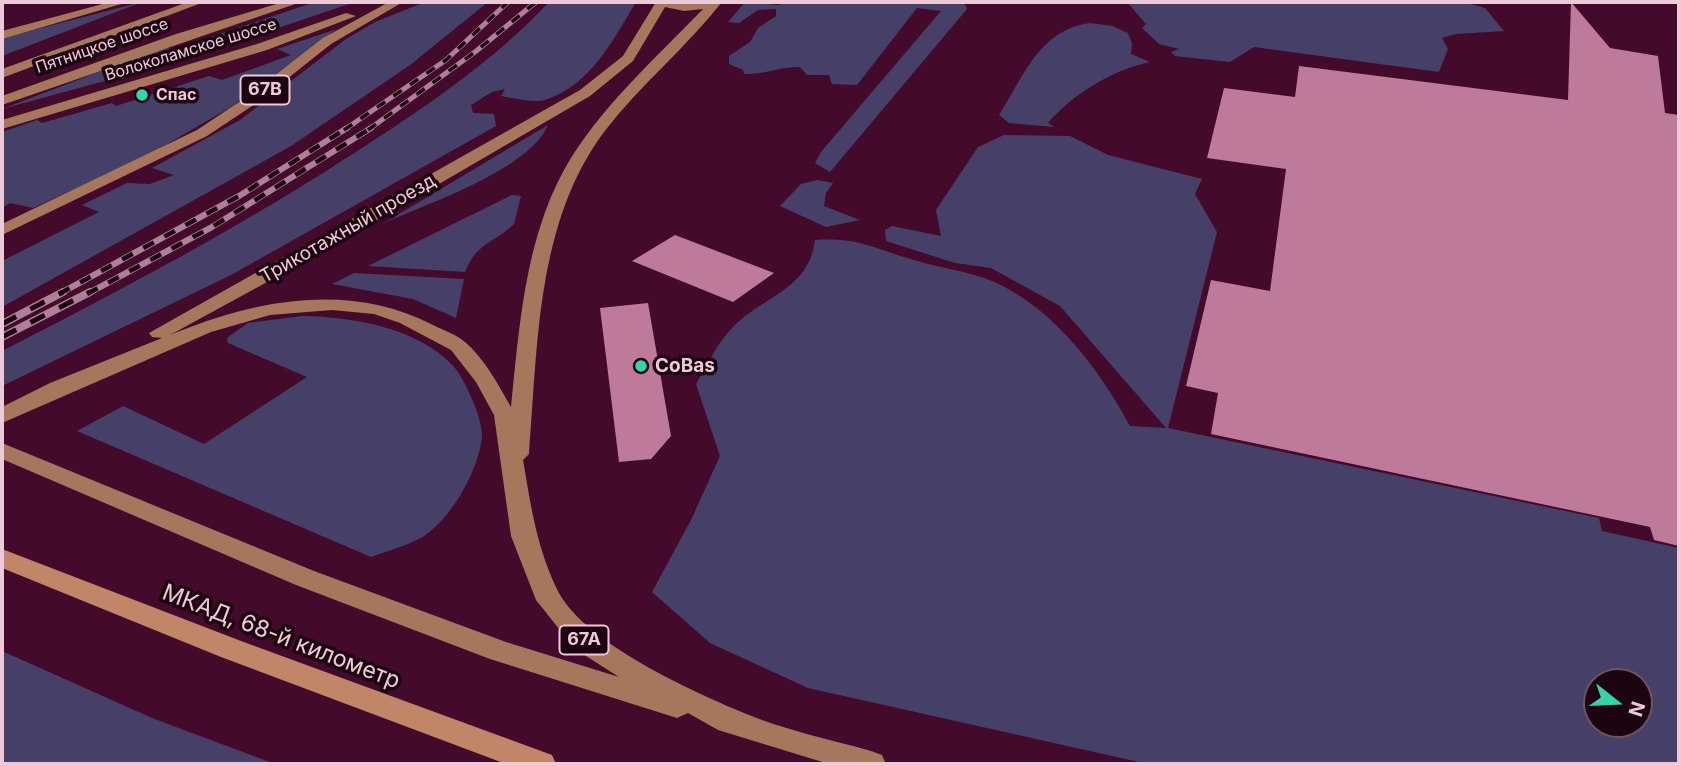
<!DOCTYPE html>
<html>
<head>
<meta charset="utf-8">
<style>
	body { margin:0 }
	#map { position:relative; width:1681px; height:766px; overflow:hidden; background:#430a2c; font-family:Inter,sans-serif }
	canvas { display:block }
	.frame { position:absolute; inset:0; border:4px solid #eec9da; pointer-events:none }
	.north { position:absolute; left:1583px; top:668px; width:70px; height:70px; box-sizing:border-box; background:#1c0511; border:2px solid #705361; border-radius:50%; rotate:108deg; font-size:19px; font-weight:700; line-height:28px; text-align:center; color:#eec9da }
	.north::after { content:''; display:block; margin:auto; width:24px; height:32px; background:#34d4a8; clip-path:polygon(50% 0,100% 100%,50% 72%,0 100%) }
</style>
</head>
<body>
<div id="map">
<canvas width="1681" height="766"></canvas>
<div class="frame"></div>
<div class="north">N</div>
</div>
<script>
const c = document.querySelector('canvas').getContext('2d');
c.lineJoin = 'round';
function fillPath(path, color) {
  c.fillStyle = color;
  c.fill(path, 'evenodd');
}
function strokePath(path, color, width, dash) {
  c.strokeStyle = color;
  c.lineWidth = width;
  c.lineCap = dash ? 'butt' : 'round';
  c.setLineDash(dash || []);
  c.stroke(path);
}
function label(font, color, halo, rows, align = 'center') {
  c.font = font + ' Inter,sans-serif';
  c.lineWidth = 7;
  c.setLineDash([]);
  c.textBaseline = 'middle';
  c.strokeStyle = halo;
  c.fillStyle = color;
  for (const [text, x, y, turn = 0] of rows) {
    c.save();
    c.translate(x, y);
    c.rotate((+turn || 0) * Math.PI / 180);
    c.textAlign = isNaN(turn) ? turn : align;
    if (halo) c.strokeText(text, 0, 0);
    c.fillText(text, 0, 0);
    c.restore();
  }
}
fillPath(new Path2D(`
	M142,2l-140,54v-18z
	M315,2h40l-166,56 -187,51 162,-62 8,3z
	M425,2h63l-78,63 -119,81 -289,161v-46l97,-49 -17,-7 45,-22 23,1 24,-9 -22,-7 88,-48 106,-81 29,-17z
	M549,2h87c-23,38 -45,83 -91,98 -12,3 -31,-2 -44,-4l4,-7 -13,3 -21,13 2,8 21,1 2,12 -265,149 -229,111v-35c123,-63 244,-127 360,-203 65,-42 134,-89 187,-146z
	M745,2l33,3 16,-3h170l3,7 -137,163 -15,-9 6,-11 120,-141 -24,-3 -60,77 -25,-1 -3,-9h-22l-7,-8c-23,0 -32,7 -56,7l-1,-4 -14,-6v-8l21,-14 8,-14 18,-12v-7l-18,1 -19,13 -11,-1z
	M1127,2h337l21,6 19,23 -48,3 -14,4 6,11 -9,23 -185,-25 -24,15 -55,-6 -4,-4 8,-3 -20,-5 -17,-16 4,-4z
	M1090,23l22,3 16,7 4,10 -1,11 19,8c-38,8 -77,32 -102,61l6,4 -45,-4 -10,-8c25,-39 40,-85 91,-92z
	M337,29l-106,78 -90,52 -108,49 -23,-5 -8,5v-76l35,-12 5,3 70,-20 4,3 93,-30 13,4 69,-25 -14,-6z
	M548,125c-18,44 -121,79 -164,98z
	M1004,135l66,1 38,19 94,24 -7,15 22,38 -49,196 431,90 3,13 77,17v216h-531l-340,-76 -98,-45 -58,-51 39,-72 29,-64 -24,-72c11,-18 21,-41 36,-56 32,-33 77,-38 83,-88 45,-3 59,9 99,20 25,8 54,11 78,21 61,26 108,89 138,145l36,2 -106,-122 -69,-38 -36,-5 -69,-22 -1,-11 7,-4 49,10 -5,-26 42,-63zM1597,682h42v42h-42z
	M817,180l16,3 -7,10 -2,13 36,14 -34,7 -46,-21 21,-22z
	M512,195l9,1 -7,28c-21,20 -37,18 -49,48l-97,-6z
	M354,273l110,6 -8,39 -43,-19 -81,-15z
	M302,316c50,1 116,11 152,51 11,12 29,53 28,69 -3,34 -31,84 -61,102 -15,8 -34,13 -50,19l-294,-126 46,-25 81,38 103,-67 -79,-34 -1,-5 21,-15z
	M2,651l150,67 123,46h-273z`), '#464068');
fillPath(new Path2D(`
	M1571,2l39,46 48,8 7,57 14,2v431l-25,-6 -4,-13 -439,-93 7,-41 -32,-7 25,-106 59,11 16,-122 -79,-11 17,-70 71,9 4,-31 269,34z
	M675,235l99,38 -41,29 -101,-41z
	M648,303l23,133 -20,23 -32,3 -19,-154z`), '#bd7a9b');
fillPath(new Path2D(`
	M110,2h18l-126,37v-8z
	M188,2h16l-202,76v-9z
	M283,2h18l-299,103v-9l174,-62z
	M389,2h14l-72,42 -73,58 -51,34 -205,99v-11l195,-94 51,-34 75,-58z
	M656,2h66c-36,46 -82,83 -118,130 -68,91 -66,214 -75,322l-6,6c8,46 14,90 36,133 27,50 132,98 185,120 40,17 85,26 127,38l11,4 4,9h-57l-111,-34 -30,-17 -11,5 -187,-59 -194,-74 -294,-126v-16l312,128 192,71 113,35 -44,-28 -39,-49 -25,-64 -17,-121 -18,-33 -25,-32 -51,-27 -26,-9 -42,-4 -62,5 -59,17 -209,91v-16l48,-24 112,-45 -10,-1 -3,-4 431,-243 43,-34zM665,7l19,4 19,-2c-49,51 -104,99 -139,161 -39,71 -45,158 -53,237 -12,-21 -26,-48 -46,-65 -8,-7 -22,-12 -32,-17 -84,-44 -179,-25 -263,10l154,-84 266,-155 43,-35z
	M346,13l10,3 -89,34 -265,79v-9l255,-76z`), '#a6775d');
fillPath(new Path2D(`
	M2,549l239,92 311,114 4,9h-50l-285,-107 -219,-89z`), '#c08667');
const railFar2 = new Path2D(`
	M344,130l102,-70 62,-58
	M368,130l107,-78 61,-50`);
const railFar1 = new Path2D(`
	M59,294l180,-98 108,-68
	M87,294l125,-67 159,-99`);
const rail = new Path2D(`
	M2,324l61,-32
	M2,337l88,-45`);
strokePath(railFar2, '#ad8098', 5);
strokePath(railFar1, '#ad8098', 6);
strokePath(rail, '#ad8098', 8);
strokePath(railFar2, '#1c0511', 3.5, [10]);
strokePath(railFar1, '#1c0511', 4.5, [12]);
strokePath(rail, '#1c0511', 5, [16]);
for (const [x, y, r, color] of [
	[142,95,7,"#34d4a8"],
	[641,366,7,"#34d4a8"]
]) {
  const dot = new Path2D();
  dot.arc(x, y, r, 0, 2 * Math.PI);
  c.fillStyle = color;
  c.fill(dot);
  strokePath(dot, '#1c0511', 2.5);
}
label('16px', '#eec9da', '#1c0511', [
	["Пятницкое шоссе",102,46,-19],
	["Волоколамское шоссе",191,50,-17]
]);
label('bold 16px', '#eec9da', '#1c0511', [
	["Спас",156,95]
], 'left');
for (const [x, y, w] of [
	[265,90,49],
	[584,640,49]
]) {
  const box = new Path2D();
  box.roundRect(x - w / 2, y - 14.5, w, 29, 5);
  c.fillStyle = '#1c0511';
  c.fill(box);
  strokePath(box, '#eec9da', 2);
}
label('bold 18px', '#eec9da', null, [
	["67B",265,90],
	["67A",584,640]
]);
label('19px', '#eec9da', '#1c0511', [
	["Трикотажный проезд",348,229,-30]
]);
label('bold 19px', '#eec9da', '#1c0511', [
	["CoBas",655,366]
], 'left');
label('23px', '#eec9da', '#1c0511', [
	["МКАД, 68-й километр",281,637,21]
]);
</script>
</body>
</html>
